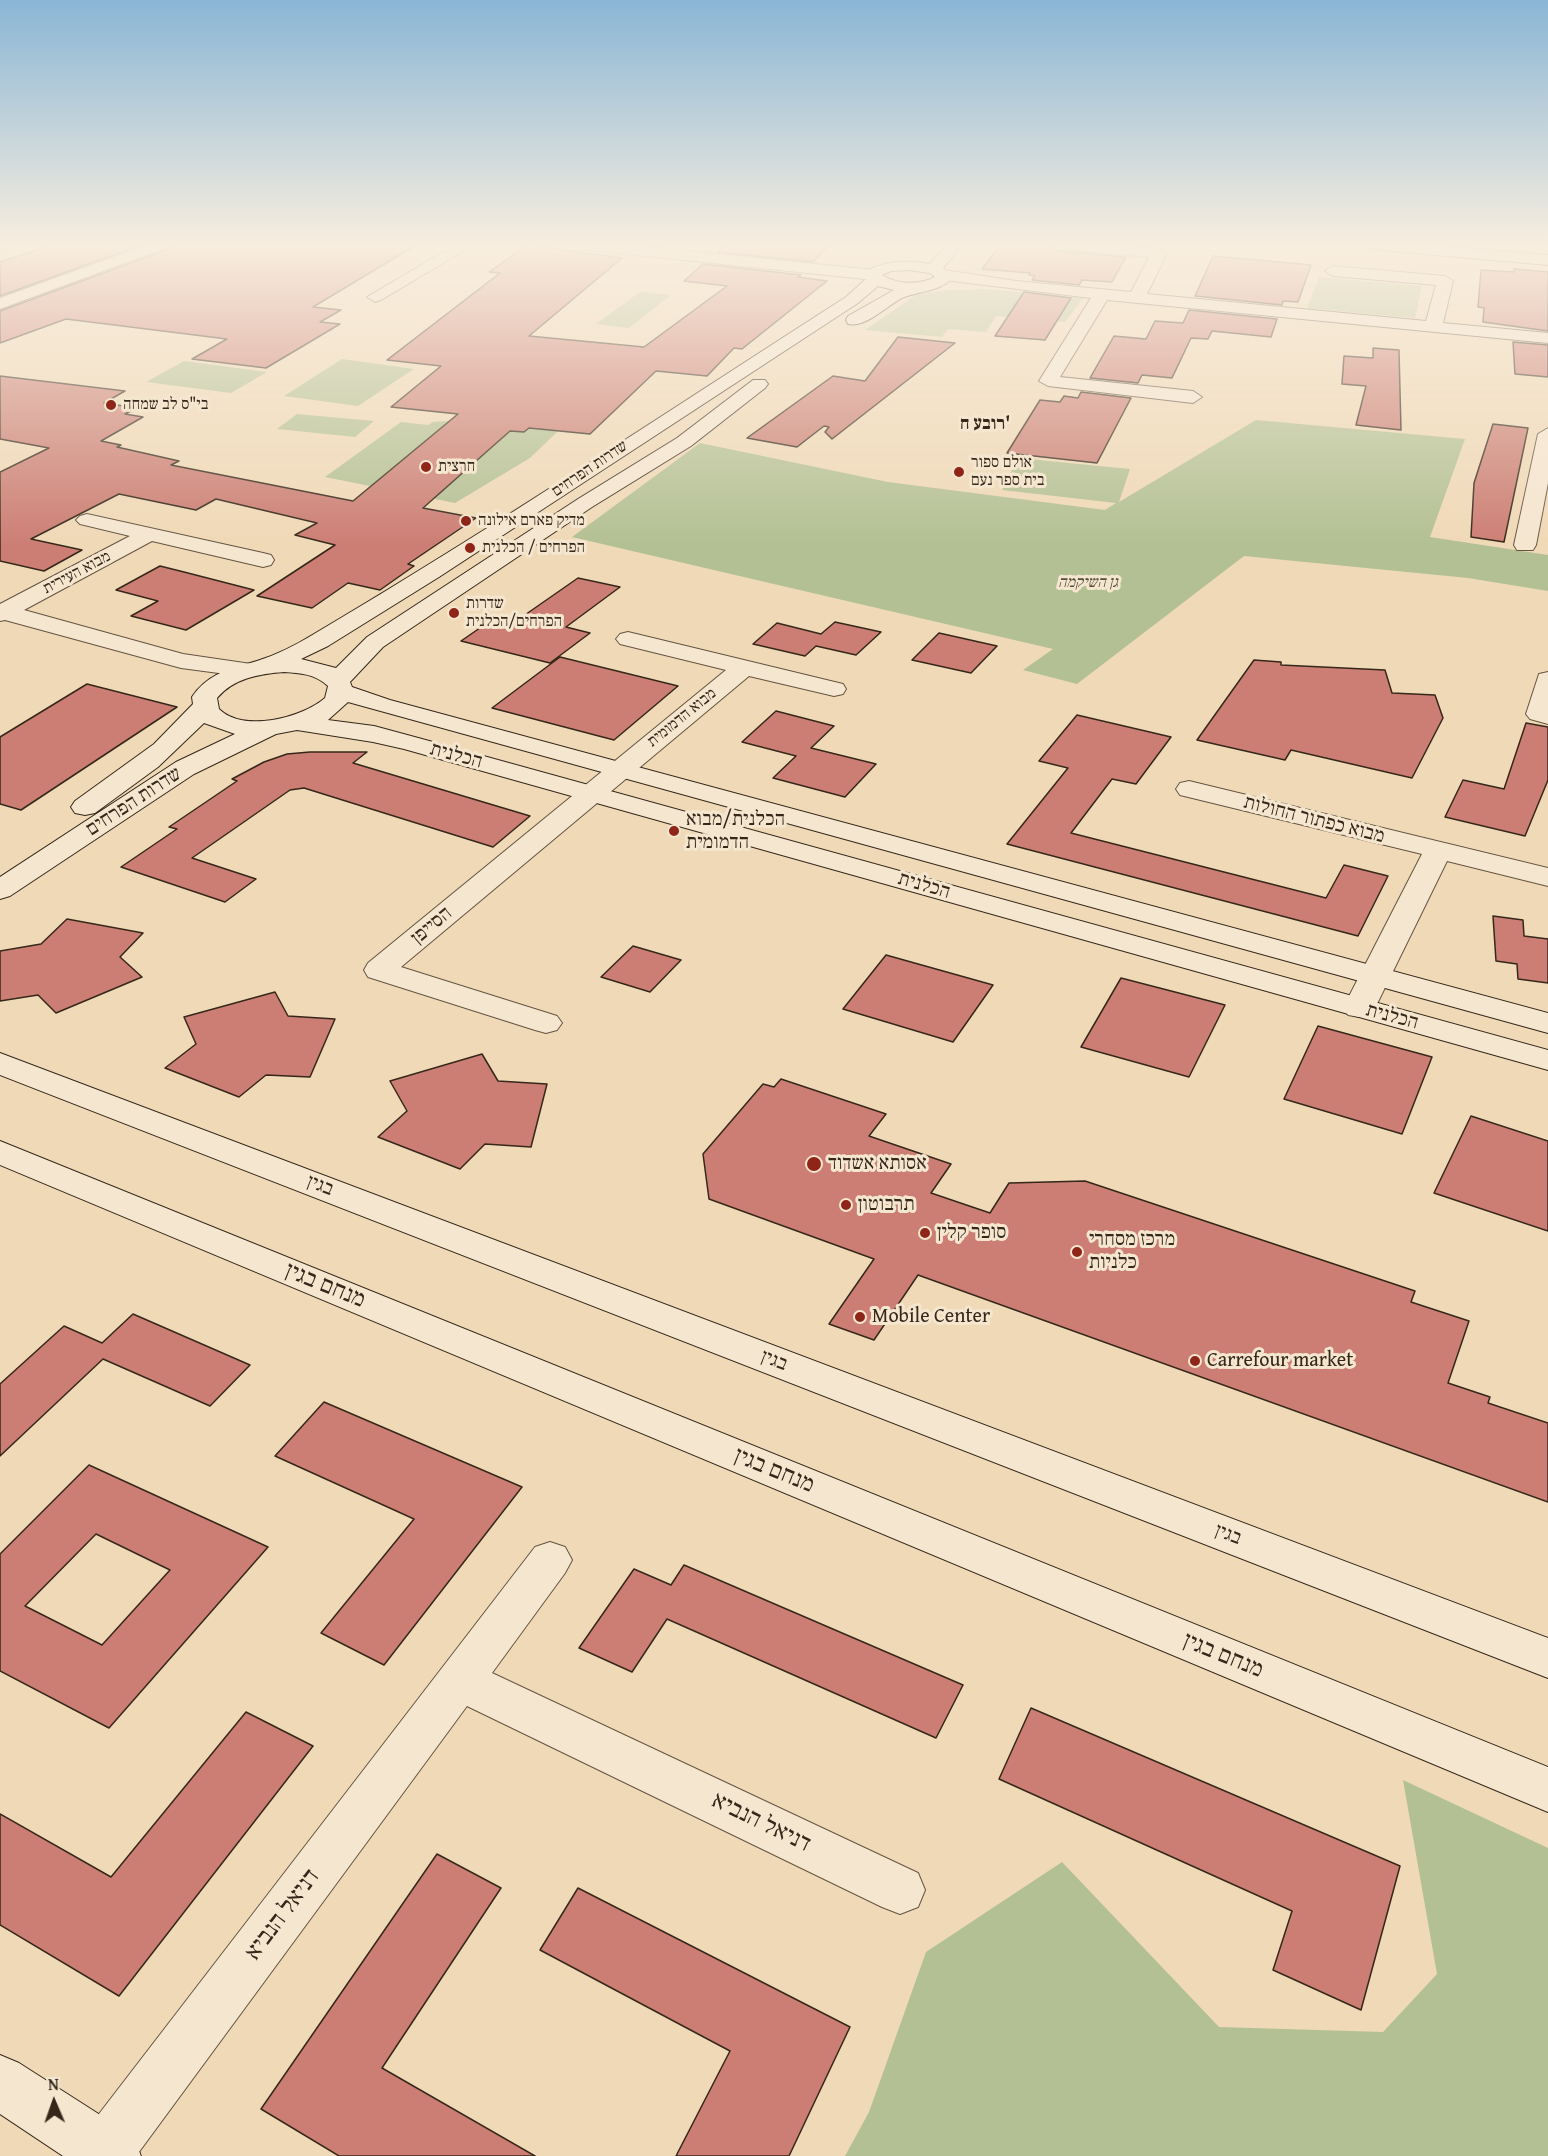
<!DOCTYPE html>
<html>
<head>
<meta charset="utf-8">
<style>
	body { margin:0 }
	#map { position:relative; width:1548px; height:2156px; overflow:hidden; background:#f0d9b7; font-family:"Gentium Book Plus",serif }
	canvas { display:block }
	.north { position:absolute; left:24px; top:2072px; width:60px; height:60px; -webkit-text-stroke:4px #f5e6d0; paint-order:stroke; rotate:358deg; font-size:16px; font-weight:700; line-height:24px; text-align:center; color:#35281a }
	.north::after { content:''; display:block; margin:auto; width:21px; height:27px; background:#35281a; clip-path:polygon(50% 0,100% 100%,50% 72%,0 100%) }
</style>
</head>
<body>
<div id="map">
<canvas width="1548" height="2156"></canvas>
<div class="north">N</div>
</div>
<script>
const c = document.querySelector('canvas').getContext('2d');
c.lineJoin = 'round';
function fillPath(path, color) {
  c.fillStyle = color;
  c.fill(path, 'evenodd');
}
function strokePath(path, color, width, dash) {
  c.strokeStyle = color;
  c.lineWidth = width;
  c.lineCap = dash ? 'butt' : 'round';
  c.setLineDash(dash || []);
  c.stroke(path);
}
function label(font, color, halo, rows, align = 'center') {
  c.font = font + ' "Gentium Book Plus","Frank Ruhl Libre",serif';
  c.lineWidth = 6;
  c.setLineDash([]);
  c.textBaseline = 'middle';
  c.strokeStyle = halo;
  c.fillStyle = color;
  for (const [text, x, y, turn = 0] of rows) {
    c.save();
    c.translate(x, y);
    c.rotate((+turn || 0) * Math.PI / 180);
    c.textAlign = isNaN(turn) ? turn : align;
    if (halo) c.strokeText(text, 0, 0);
    c.fillText(text, 0, 0);
    c.restore();
  }
}
fillPath(new Path2D(`
	M1319,277l103,9 -7,32 -108,-10z
	M986,289l97,9 -18,24 -69,-6 -10,16 -38,-3 -6,8 -77,-7 51,-35 32,-5z
	M640,292l31,3 -42,33 -33,-4z
	M342,359l72,10 -56,37 -74,-10z
	M184,361l83,11 -36,21 -85,-11z
	M297,414l77,7 -19,16 -78,-8z
	M528,415l73,8 -11,11 -32,-3 -28,27 -75,45 -130,-26 76,-55 27,3 5,-3z
	M1256,420l209,19 -35,98 118,18v36l-80,-13 -224,-22 -167,128 -54,-14 30,-21 -481,-112 128,-94 188,39 217,28 11,-7 -114,-13 16,-32 112,11 -11,33z
	M1403,1780l145,68v308h-703l24,-44 57,-160 136,-90 157,165 164,5 54,-58z`), '#b3c093');
const building = new Path2D(`
	M55,244h89l-144,52v-34z
	M173,244h245l-105,63 28,3 -21,12 20,2 -74,44 -74,-9 35,-20 -161,-20 -66,24v-32l169,-62z
	M726,244h105l-18,18 -96,-10z
	M1001,244h46l10,7 69,6 -14,25 -30,-2 -3,5 -47,-5 3,-4 -6,-1 1,-2 -48,-4z
	M527,245l95,13 -93,78 115,11 83,-61 -43,-5 19,-17 98,11 -3,2 29,4 -85,68 -8,-1 -27,28 -51,-5 -66,63 -61,-6 -5,4 -14,-1 -87,77 53,10 -68,46 6,2 -34,24 -32,-7 -36,25 -55,-12 78,-51 -40,-10 22,-12 -101,-24 -20,11 -77,-16 -88,45 51,11 -38,21 -44,-10v-89l49,-24 -49,-9v-63l125,15 -21,12 33,5 -12,6 18,3 -42,24 20,4 -4,2 62,14 -8,4 182,36 105,-87 -67,-7 50,-41 -54,-6 113,-87 -11,-1z
	M1213,256l34,3 64,6 -13,37 -15,-1 -1,4 -87,-9z
	M1514,269l34,3v59l-65,-9 1,-14 -6,-1 3,-37 33,2z
	M1024,292l47,6 -26,42 -50,-4z
	M1189,310l88,9 -6,18 -59,-6 -4,8 -17,-1 -19,40 -30,-3 -4,8 -48,-5 24,-42 32,3 9,-18 28,2z
	M898,337l57,6 -123,96 -7,-7 4,-5 -5,-1 -27,21 -50,-9 86,-62 32,5z
	M1513,342l35,3v32l-33,-3z
	M1373,348l26,2 2,80 -45,-5 10,-39 -24,-2 2,-28 29,2z
	M1081,392l50,6 -34,65 -90,-10 33,-53 20,2 4,-6 14,2z
	M1493,424l35,4 -24,114 -33,-5 3,-54z
	M160,566l24,6 70,18 -68,40 -55,-14 27,-15 -42,-11z
	M578,578l42,9 -54,40 24,6 -40,30 -89,-22 29,-20 19,5z
	M835,622l46,10 -25,23 -40,-9 -11,10 -52,-12 24,-21 44,11z
	M939,633l58,13 -26,27 -59,-13z
	M560,657l118,29 -64,54 -122,-32z
	M1254,660l27,2v3l104,5 7,23 43,2 8,23 -31,60 -121,-28 -6,10 -88,-20z
	M87,684l90,23 -156,103 -21,-6v-67z
	M776,711l58,15 -23,22 65,16 -31,33 -72,-19 23,-22 -54,-14z
	M1077,715l94,22 -35,47 -24,-5 -41,54 255,65 18,-33 44,11 -30,60 -351,-92 61,-76 -29,-7z
	M1526,723l22,4v53l-23,56 -80,-19 18,-37 41,9z
	M310,752h57l-14,11 177,53 -37,31 -189,-59 -14,2 -98,68 64,21 -31,23 -104,-35 56,-38 -8,-2 68,-46 -5,-2 32,-17 23,-8z
	M1493,916l30,4 1,16 24,3v44l-30,-4 -1,-15 -21,-3z
	M67,919l76,14 -23,24 22,20 -86,36 -18,-18 -38,6v-50l41,-7z
	M633,946l48,14 -31,32 -49,-15z
	M886,955l107,30 -40,57 -110,-33z
	M1121,978l104,27 -36,72 -108,-30z
	M275,992l13,24 47,3 -25,58 -44,-2 -27,22 -74,-29 31,-24 -12,-27z
	M1318,1026l114,31 -30,77 -118,-35z
	M482,1054l16,27 49,3 -16,63 -46,-3 -25,25 -82,-32 29,-26 -17,-30z
	M781,1079l105,35 -17,22 82,28 -20,29 59,20 19,-30 76,-2 330,110 -4,11 58,19 -21,62 42,14 -2,6 60,20v79l-630,-227 -44,65 -45,-16 45,-65 -165,-60 -6,-45 60,-70 11,3z
	M1471,1116l77,25v90l-114,-38z
	M133,1314l117,51 -40,41 -107,-47 -103,97v-72l64,-58 38,17z
	M324,1402l198,85 -138,178 -63,-32 93,-114 -139,-63z
	M89,1465l179,82 -159,181 -109,-57v-117zM96,1534l74,36 -68,75 -77,-39z
	M684,1565l279,120 -27,53 -269,-119 -35,53 -53,-24 55,-79 37,16z
	M1031,1708l369,158 -39,144 -88,-40 19,-59 -293,-132z
	M246,1712l67,34 -194,250 -119,-71v-111l111,63z
	M437,1854l64,34 -119,180 153,88h-196l-78,-47z
	M578,1888l272,139 -61,129h-113l54,-105 -190,-101z`);
fillPath(building, '#cc7e74');
strokePath(building, '#35281a', 1.5);
const street = new Path2D(`
	M0,244h17l-17,8z
	M150,244h21l-3,3 -168,62v-11z
	M457,244h18l-94,56 -6,2 -8,-5z
	M572,244h48l254,26 8,5 -8,5 -294,-31z
	M1049,244h55l60,6 3,3 -20,41 279,27 10,-36 -103,-9 -8,-5 8,-5 112,10 8,5 -10,42 105,10v10l-441,-43 -47,77 133,14 9,6 -9,6 -145,-17 -9,-5 52,-83 -147,-18 -8,-5 8,-5 72,11 115,11 18,-35 -92,-8z
	M1548,428v55l-12,62 -3,5h-16l-3,-5 24,-111z
	M87,514l176,39 8,2 3,5 -3,5 -8,2 -111,-26 -128,69 159,44 75,11 3,5 -3,5 -9,2 -68,-9 -176,-48 -5,1v-17l130,-68 -50,-12 -4,-4 4,-4z
	M628,632l215,52 3,5 -3,5 -9,2 -85,-20 -348,291 156,49 5,7 -5,7 -11,3 -11,-3 -167,-53 -4,-7 4,-7 358,-293 -106,-26 -4,-5 4,-5z
	M1548,672v52l-18,-5 -4,-5 13,-40z
	M1189,781l359,87v18l-101,-25 -72,147 -5,7 -11,2 -11,-2 -5,-7 79,-154 -242,-59 -4,-6 4,-6z
	M550,1542l15,5 7,13 -7,13 -73,100 426,200 7,17 -7,17 -18,7 -18,-7 -415,-201 -331,450h-62l8,-20 453,-589z`);
const secondary = new Path2D(`
	M947,244h16l-20,24 10,9c-12,15 -35,14 -51,21 -16,8 -36,30 -54,26l-2,-4 2,-4 46,-26 -16,-4 -20,17 -419,274 -111,69 -27,13 35,9 31,-31 211,-138 99,-61 76,-58h12l3,4 -3,4 -74,58 -99,61 -209,140 -33,35 2,5 38,13 1158,313v20l-1200,-331 -20,18 46,6 48,13 1126,311v20l-1144,-321 -31,-7 -76,-12 -21,4 -82,40 -184,122 -10,3v-22l176,-115 59,-28 -31,-11 -46,44 -63,46 -10,2 -10,-2 -4,-6 4,-6 79,-57 39,-40 -1,-7c16,-24 38,-28 65,-36 19,-6 41,-17 57,-27 181,-107 356,-224 532,-337l21,-19 3,-9c21,-9 38,-9 60,-5zM909,270l21,3 5,4c-15,8 -37,8 -53,-2l9,-4zM284,672c17,1 31,2 44,14l-3,12c-23,20 -82,35 -106,11l-2,-11c17,-20 42,-24 67,-26z
	M1360,244h55l133,11v10l-180,-16z
	M0,1053l1548,585v40l-1548,-603z
	M0,1141l1548,626v45l-1548,-647z
	M0,2055l19,8 114,73 8,20h-78l-63,-42z`);
strokePath(street, '#645441', 2);
strokePath(secondary, '#35281a', 2);
fillPath(street, '#f5e6d0');
fillPath(secondary, '#f5e6d0');
const sky = c.createLinearGradient(0, 0, 0, 545);
sky.addColorStop(0, '#8ab6d5');
sky.addColorStop(0.45, '#f8eedf');
sky.addColorStop(1, '#f8eedf00');
c.fillStyle = sky;
c.fillRect(0, 0, 1548, 545);
for (const [x, y, r, color] of [
	[111,405,6,"#8f2418"],
	[426,467,6,"#8f2418"],
	[959,472,6,"#8f2418"],
	[466,521,6,"#8f2418"],
	[470,548,6,"#8f2418"],
	[454,613,6,"#8f2418"],
	[674,831,6,"#8f2418"],
	[814,1164,8,"#8f2418"],
	[846,1205,6,"#8f2418"],
	[925,1233,6,"#8f2418"],
	[1077,1252,6,"#8f2418"],
	[860,1317,6,"#8f2418"],
	[1195,1361,6,"#8f2418"]
]) {
  const dot = new Path2D();
  dot.arc(x, y, r, 0, 2 * Math.PI);
  c.fillStyle = color;
  c.fill(dot);
  strokePath(dot, '#f5e6d0', 2);
}
label('16px', '#35281a', '#f5e6d0', [
	["בי\"ס לב שמחה",123,405],
	["אולם ספור",971,463],
	["בית ספר נעם",971,481],
	["חרצית",438,467],
	["מדיק פארם אילונה",478,521],
	["הפרחים / הכלנית",482,548],
	["שדרות",466,604],
	["הפרחים/הכלנית",466,622]
], 'left');
label('16px', '#35281a', '#f5e6d0', [
	["שדרות הפרחים",590,469,-34],
	["מבוא העירית",77,573,-28],
	["מבוא הדמומית",682,718,-39]
]);
label('italic 16px', '#544e38', '#f5e6d0', [
	["גן השיקמה",1088,583]
]);
label('bold 18px', '#35281a', '#f5e6d0', [
	["רובע ח'",985,424]
]);
label('20px', '#35281a', '#f5e6d0', [
	["הכלנית",456,756,15],
	["שדרות הפרחים",134,802,-33],
	["מבוא כפתור החולות",1314,820,14],
	["הכלנית",924,886,16],
	["הסייפן",432,926,-40],
	["הכלנית",1392,1017,15],
	["בגין",320,1186,21],
	["בגין",774,1361,21],
	["בגין",1228,1535,21]
]);
label('20px', '#35281a', '#f5e6d0', [
	["הכלנית/מבוא",686,820],
	["הדמומית",686,843],
	["אסותא אשדוד",828,1164],
	["תרבוטון",858,1205],
	["סופר קלין",937,1233],
	["מרכז מסחרי",1089,1240],
	["כלניות",1089,1263],
	["Mobile Center",872,1317],
	["Carrefour market",1207,1361]
], 'left');
label('24px', '#35281a', '#f5e6d0', [
	["מנחם בגין",325,1286,22],
	["מנחם בגין",774,1471,22],
	["מנחם בגין",1223,1656,22],
	["דניאל הנביא",761,1823,26],
	["דניאל הנביא",283,1915,-53]
]);
</script>
</body>
</html>
